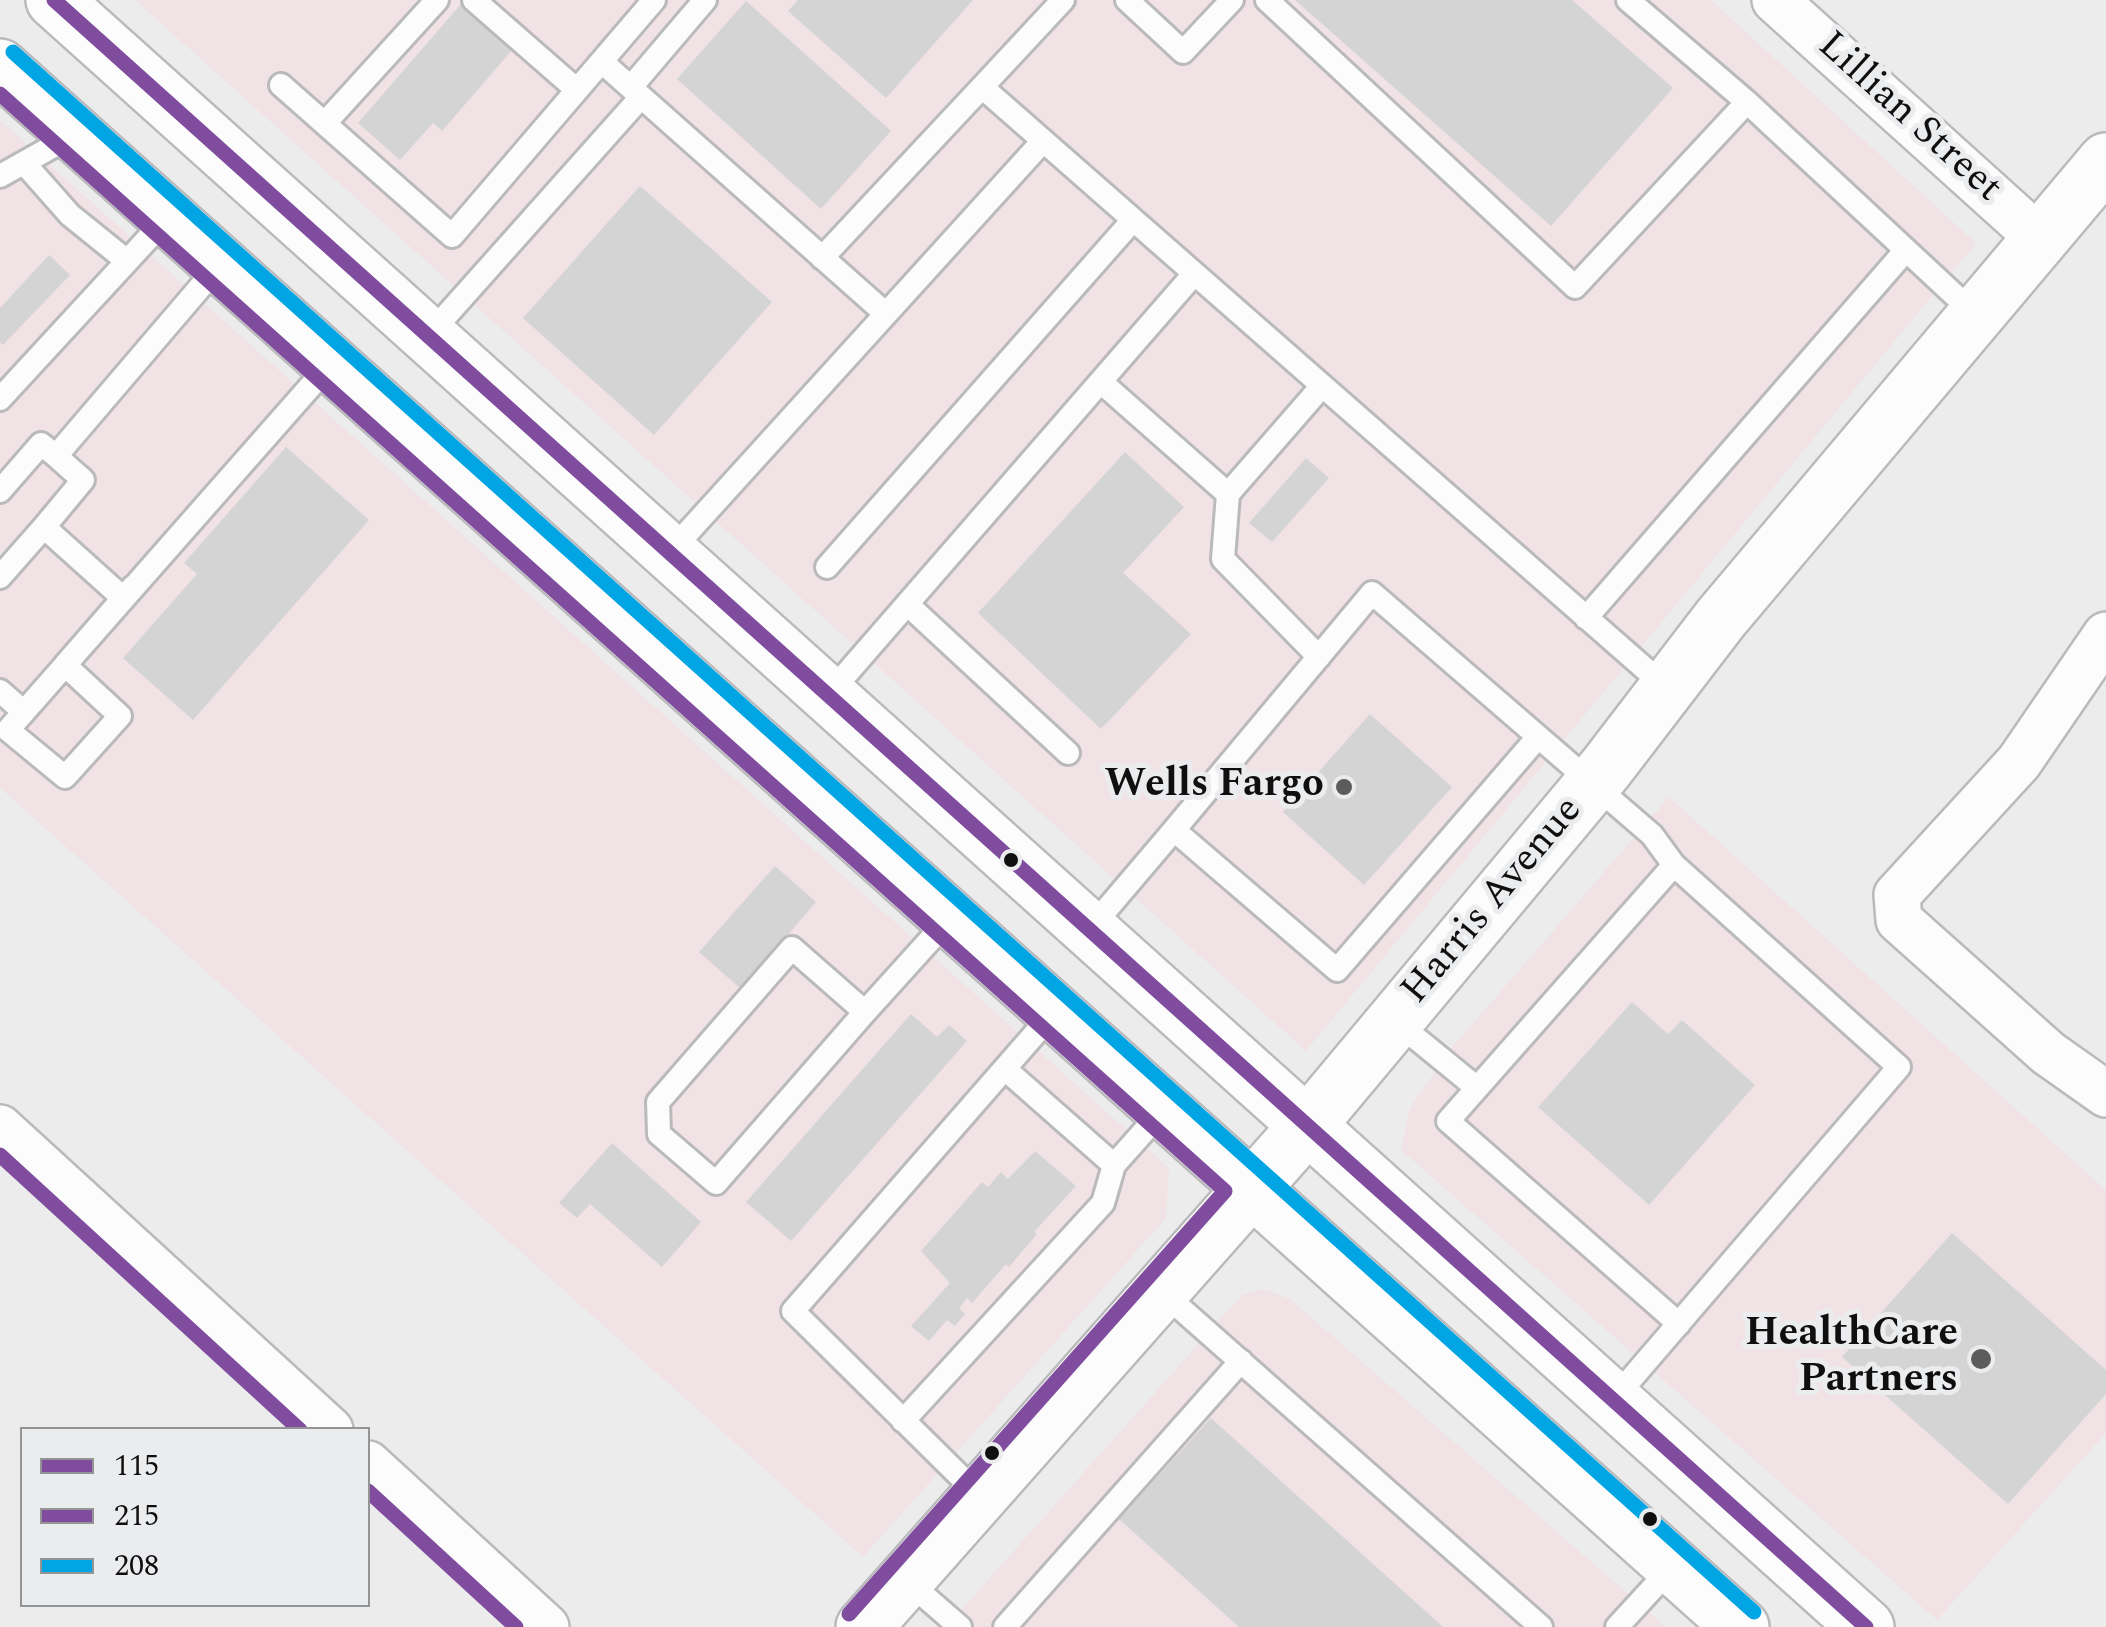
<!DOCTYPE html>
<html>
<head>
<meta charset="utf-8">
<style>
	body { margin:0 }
	#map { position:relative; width:2106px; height:1627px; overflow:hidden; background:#ececed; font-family:Spectral,serif }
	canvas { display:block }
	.legend { position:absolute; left:20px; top:1427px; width:350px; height:180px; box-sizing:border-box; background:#ebecee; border:2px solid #939495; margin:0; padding:12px 18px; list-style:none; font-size:30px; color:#0f0f10 }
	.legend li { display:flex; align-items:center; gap:20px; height:50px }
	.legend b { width:50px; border:2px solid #939495 }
</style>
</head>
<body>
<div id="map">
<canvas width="2106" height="1627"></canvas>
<ul class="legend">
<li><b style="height:12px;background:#804c9e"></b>115</li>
<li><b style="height:12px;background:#804c9e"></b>215</li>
<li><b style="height:12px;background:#01a5e4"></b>208</li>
</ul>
</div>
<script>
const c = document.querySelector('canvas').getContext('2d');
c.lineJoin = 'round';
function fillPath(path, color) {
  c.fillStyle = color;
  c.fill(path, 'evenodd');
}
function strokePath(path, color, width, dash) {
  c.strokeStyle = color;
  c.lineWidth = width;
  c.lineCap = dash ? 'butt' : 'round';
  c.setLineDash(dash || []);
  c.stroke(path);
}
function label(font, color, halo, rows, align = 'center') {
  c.font = font + ' Spectral,serif';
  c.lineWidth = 10;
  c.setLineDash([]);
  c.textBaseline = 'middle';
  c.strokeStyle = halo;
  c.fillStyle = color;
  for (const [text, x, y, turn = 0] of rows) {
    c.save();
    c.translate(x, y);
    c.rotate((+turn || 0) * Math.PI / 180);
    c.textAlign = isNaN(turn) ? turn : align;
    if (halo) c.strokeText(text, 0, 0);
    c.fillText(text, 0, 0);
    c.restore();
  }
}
fillPath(new Path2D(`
	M135,0h1576l265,243 -670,808z
	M0,120l1169,1048 -3,50 -303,339 -863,-769z
	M1669,797l437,393v243l-169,187 -536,-470 9,-42 40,-58z
	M1264,1289l26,10 376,328h-720l296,-332z`), '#f1e2e6');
fillPath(new Path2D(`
	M798,0h175l-87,98 -98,-87z
	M1295,0h277l101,88 -122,138z
	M746,1l145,130 -70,78 -144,-130z
	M461,4l52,45 -71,82 -9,-8 -33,37 -42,-37z
	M640,186l132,116 -118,133 -131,-117z
	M49,255l21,20 -67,70 -3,-3v-34z
	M286,447l83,73 -176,200 -70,-62 74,-84 -13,-11z
	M1125,452l59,55 -61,66 68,61 -90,95 -123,-116z
	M1306,458l23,20 -57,64 -23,-19z
	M1370,714l82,73 -88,98 -81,-73z
	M775,866l41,36 -75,87 -42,-37z
	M1632,1002l36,32 14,-14 73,65 -106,120 -111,-98z
	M911,1014l26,23 12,-12 18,16 -176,200 -45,-39z
	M612,1143l89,79 -39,45 -72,-63 -13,14 -18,-15z
	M1035,1151l41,35 -42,46 3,2 -28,33 -3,-3 -34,39 -5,-5 -8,10 6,6 -10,12 -8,-6 -18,21 -18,-15 39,-43 -29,-32 61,-69 6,5 13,-15 7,7z
	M1952,1233l154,137v24l-98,110 -166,-147z
	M1211,1418l232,209h-204l-120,-108z`), '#d5d4d4');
const lane = new Path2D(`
	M474,0l103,90
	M1127,0l56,52 49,-52
	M1267,0l308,287 172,-185 229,213
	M1628,0l119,102
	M602,62l284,252
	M281,85l171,151 202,-236
	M631,87l74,-87
	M982,87l81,-87
	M325,123l112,-123
	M24,163l46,52 57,46
	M0,176l75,-42
	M822,258l160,-171 685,601
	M428,336l213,-239
	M1101,382l127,112 94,-108
	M0,399l167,-181
	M0,491l41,-47 15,12
	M1228,494l-5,65 96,98
	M669,553l374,-412
	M827,567l306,-347
	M0,577l44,-50
	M133,587l-68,78 55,51 -55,61 -57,-47 323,-367
	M123,598l-79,-71 39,-47 -27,-24 164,-192
	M907,604l161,149
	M1586,618l320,-368
	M0,691l24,21
	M828,695l366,-421
	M1538,737l-201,233 -163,-140 198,-237 280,242 22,30 225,202 -286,333
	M1674,865l-226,256 231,203
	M1089,930l85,-100
	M865,1012l-149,171 -57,-49 -1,-32 134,-154 73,64 85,-94
	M1395,1021l82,67
	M1005,1069l109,96
	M1162,1292l379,335
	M903,1421l200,-218 11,-38 49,-55
	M980,1496l-187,-185 261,-299
	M906,1580l54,47
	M1005,1627l236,-266
	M1617,1627l56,-61`);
const street = new Path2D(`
	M1775,0l265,239
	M2106,635l-87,127 -122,133 2,25 149,133 58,41
	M0,1128l330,302
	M368,1464l178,163`);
const secondary = new Path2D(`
	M864,1627l443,-501 299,-358 115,-150 385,-457`);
const primary = new Path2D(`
	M54,0l1812,1627
	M0,67l1741,1560`);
strokePath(lane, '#bababc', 28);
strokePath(street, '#bababc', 50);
strokePath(secondary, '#bababc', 60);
strokePath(primary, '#bababc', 60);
strokePath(lane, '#fcfcfc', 22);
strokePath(street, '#fcfcfc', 45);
strokePath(secondary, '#fcfcfc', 55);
strokePath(primary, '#fcfcfc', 55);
strokePath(new Path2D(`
	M54,0l1812,1627`), '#804c9e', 15);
strokePath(new Path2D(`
	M0,94l1225,1097 -376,423
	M0,1155l300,275
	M368,1491l148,136`), '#804c9e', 15);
strokePath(new Path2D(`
	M13,52l1741,1560`), '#01a5e4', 15);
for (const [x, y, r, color] of [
	[1344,787,10,"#5c5c5d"],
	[1011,860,9,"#0f0f10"],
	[1981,1359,12,"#5c5c5d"],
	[992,1453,9,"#0f0f10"],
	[1650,1519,9,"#0f0f10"]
]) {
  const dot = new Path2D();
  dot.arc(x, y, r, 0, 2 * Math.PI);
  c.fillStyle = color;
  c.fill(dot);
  strokePath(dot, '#ebecee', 4);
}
label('40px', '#0f0f10', '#ebecee', [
	["Lillian Street",1908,119,42],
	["Harris Avenue",1494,902,-50]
]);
label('bold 40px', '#0f0f10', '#ebecee', [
	["Wells Fargo",1324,787],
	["HealthCare",1958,1336],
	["Partners",1958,1382]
], 'right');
</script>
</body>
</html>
